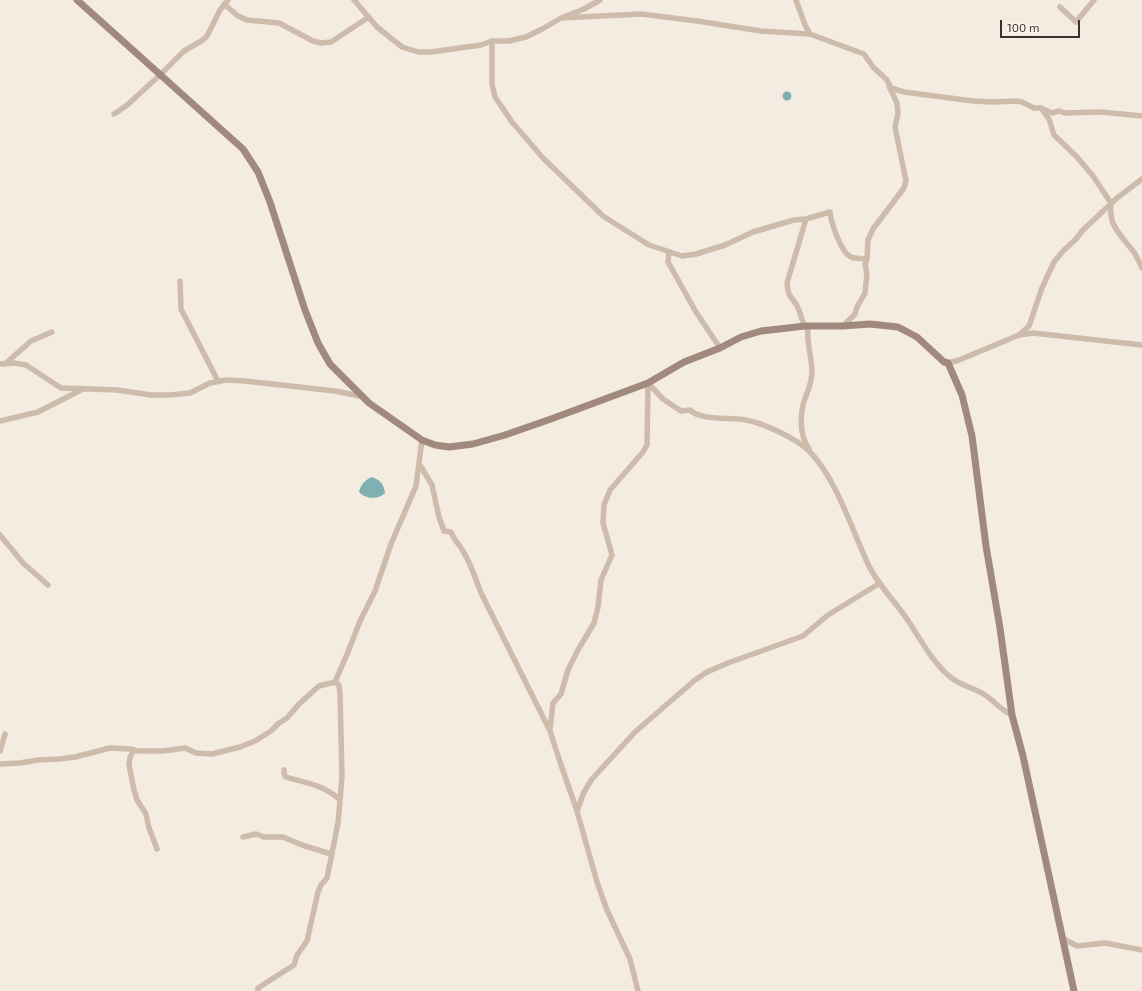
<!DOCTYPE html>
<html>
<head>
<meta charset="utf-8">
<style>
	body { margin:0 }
	#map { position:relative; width:1142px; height:991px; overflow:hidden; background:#f4ebe1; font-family:"Exo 2",sans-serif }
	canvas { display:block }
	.scale { position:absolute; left:1000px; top:20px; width:80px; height:18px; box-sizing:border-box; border:2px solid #3b302b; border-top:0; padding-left:5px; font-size:12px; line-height:14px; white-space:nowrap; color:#3b302b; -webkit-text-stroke:3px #fbf5ee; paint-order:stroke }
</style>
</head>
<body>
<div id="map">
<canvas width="1142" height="991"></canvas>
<div class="scale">100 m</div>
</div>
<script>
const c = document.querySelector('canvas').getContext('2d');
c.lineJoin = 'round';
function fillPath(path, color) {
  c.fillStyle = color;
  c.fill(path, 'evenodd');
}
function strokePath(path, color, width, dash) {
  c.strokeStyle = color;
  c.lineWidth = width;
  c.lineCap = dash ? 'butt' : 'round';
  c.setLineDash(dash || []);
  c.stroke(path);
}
fillPath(new Path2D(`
	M782.5 96a4.5 4.5 0 1 1 9 0a4.5 4.5 0 1 1-9 0Z
	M372,477c8,3 12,7 13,16 -6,7 -20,6 -26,-1 2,-8 6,-12 13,-15z`), '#7fb0b2');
strokePath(new Path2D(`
	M354,0l23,27 25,20 16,5h13l50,-7 11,-4h17l17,-4 18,-9 17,-10 23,-9 16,-9
	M796,0l9,25 5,9
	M224,4l14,12 9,4 32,3 34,18 8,2 10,-1 38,-25
	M1060,7l16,15 18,-22
	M561,18l80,-4 56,7 64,10 49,3 54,20 9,13 14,13 4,8 13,4 69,9 20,1 24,-1 5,1 12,6h7l11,5 7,-2 6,2 36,-1 41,4
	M492,41v43l3,13 17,25 31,36 60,58 46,29 33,11 14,-2 29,-9 28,-13 41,-12 12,-1 24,-7c1,10 11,41 21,45 4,2 11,1 16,2
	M1041,108l8,11 5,16 23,22 16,19 18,27c-3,23 10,32 22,48 4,5 6,11 9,17
	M114,114l12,-8 34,-31 24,-24 19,-11 4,-4 13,-26 8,-10
	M669,252l-1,10 28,50 24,36
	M180,281l1,28 37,72
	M805,326c-3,-5 -4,-10 -6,-16 -5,-13 -11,-10 -12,-27l19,-64
	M843,326l12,-12 2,-7 8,-14 2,-19 -2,-10 2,-5 1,-19 5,-11 31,-41 2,-7 -11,-54 3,-14 -1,-10 -8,-17
	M808,327c-2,15 4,30 4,45 0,12 -6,22 -9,33 -3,15 -3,31 6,44
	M1019,335l10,-9 13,-38 12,-26 10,-12 12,-11 6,-8 35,-33 25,-19
	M948,363l11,-3 60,-25 14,-2 109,12
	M0,364l14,-1 12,2 35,23 56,2 34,5h19l20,-2 20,-10 16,-3 19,1 90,10 25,5
	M5,364l26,-23 21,-9
	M648,383l15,16 18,12 9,-1c11,11 41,7 56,10 17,3 52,19 64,32 25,25 42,77 57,110 9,21 27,38 40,57 12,18 28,48 46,60 9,7 22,9 32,16 11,7 14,14 27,20
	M0,421l38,-9 43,-22
	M420,465l12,20 7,32 5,14 7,1c3,8 8,12 12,19 8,13 13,28 18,42l69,138 9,28 18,52 20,71 10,28 23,49 8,32
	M0,535l23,28 25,22
	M550,730l3,-27 8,-9 7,-24 10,-20 16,-27 4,-16 3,-27 11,-25 -9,-32 1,-18 6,-15 33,-38 4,-7 1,-62
	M134,750l-4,7 -1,8 5,25 3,10 9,14 3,14 8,21
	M0,751l5,-17
	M0,764l20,-1 18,-3 22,-1 15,-2 35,-9 21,1 6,2h26l22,-3 11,5 16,1 28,-7 15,-6 16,-10 8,-8 8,-5 12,-14 20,-18 16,-4
	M284,770v4l2,3c19,6 39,8 54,23
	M577,811l7,-19 8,-13 43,-47 60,-52 12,-8 21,-9 75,-27 25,-21 52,-32
	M243,837l13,-3 8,3h19l19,8 29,9
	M1062,938l15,8 28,-3 37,7
	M258,991v-3l36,-23 3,-10 10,-14 11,-49 3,-7 6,-7 11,-55 2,-23 2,-24 -2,-82 -1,-9 -4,-3 13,-30 12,-31 15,-30 16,-47 25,-58 6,-46`), '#cdbbac', 5.5);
strokePath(new Path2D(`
	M77,0l166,149 15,23 12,30 35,108 13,33 12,21 39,39 53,37 13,5 14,2 24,-3 32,-9 46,-16 97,-36 36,-21 36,-14 21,-11 20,-6 44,-5h38l27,-2 28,3 19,10 27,25 4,1 14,32 10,41 14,110 14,82 12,87 11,41 51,235`), '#a18a7d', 7);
</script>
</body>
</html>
